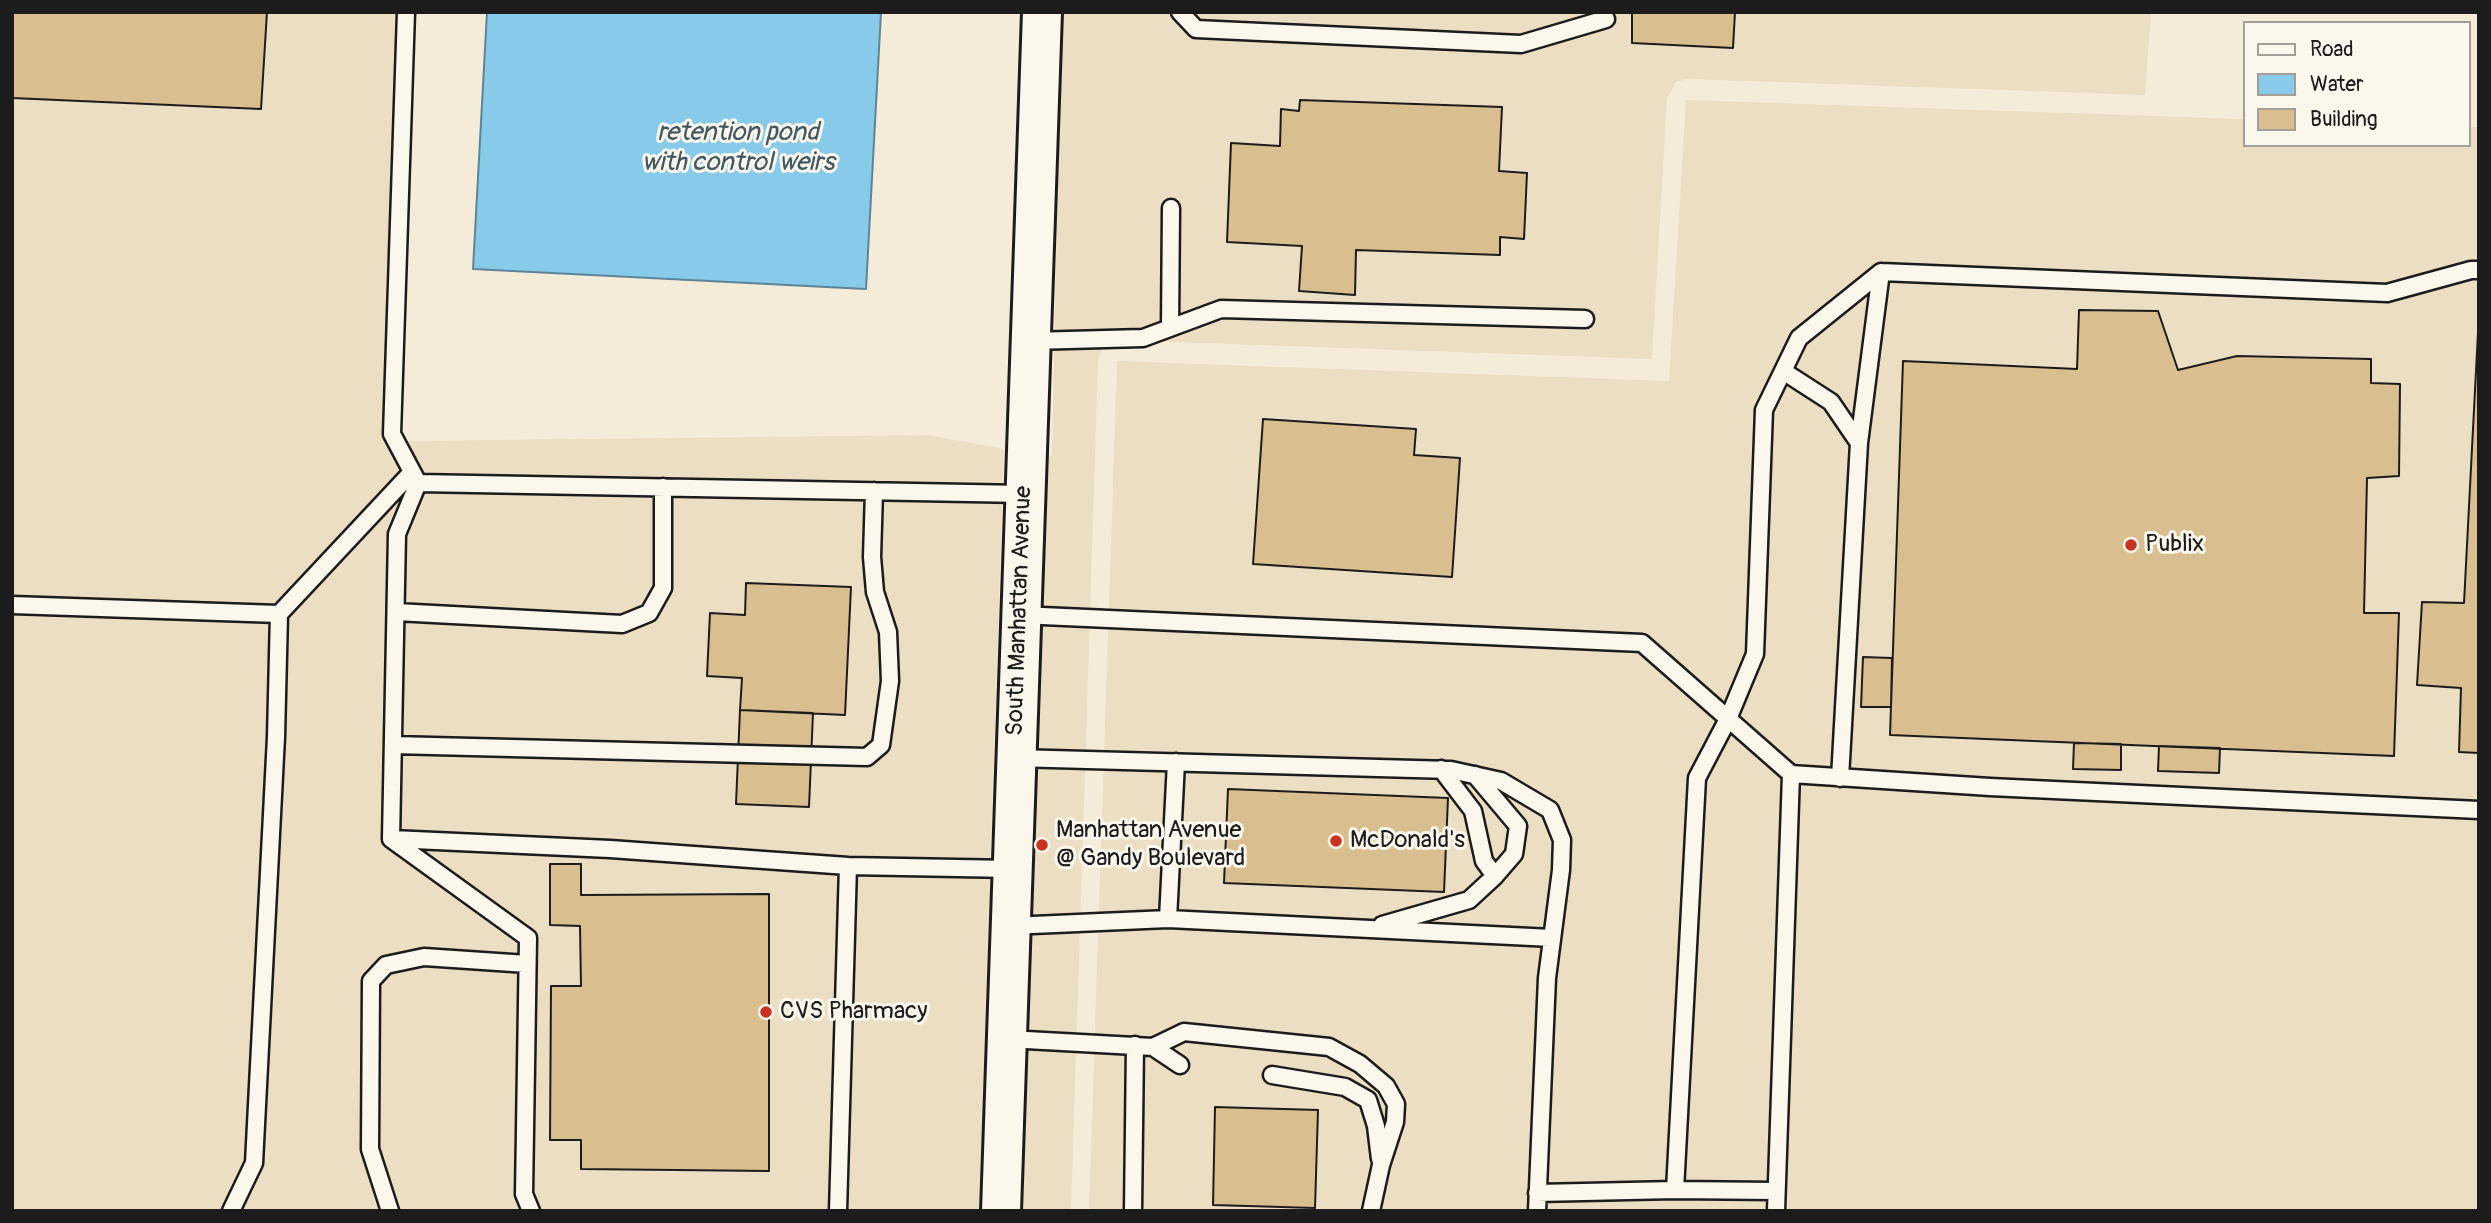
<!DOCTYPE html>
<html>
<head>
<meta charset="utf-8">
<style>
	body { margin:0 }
	#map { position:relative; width:2491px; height:1223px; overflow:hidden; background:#f4ecd9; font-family:Pangolin,sans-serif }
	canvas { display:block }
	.frame { position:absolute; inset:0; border:14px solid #1c1c1c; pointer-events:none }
	.legend { position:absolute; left:2243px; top:21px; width:228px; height:126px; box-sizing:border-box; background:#fbf7ec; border:2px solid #a29f99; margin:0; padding:9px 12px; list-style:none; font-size:21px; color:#1c1c1c }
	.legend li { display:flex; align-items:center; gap:14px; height:35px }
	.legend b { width:35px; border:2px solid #a29f99 }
</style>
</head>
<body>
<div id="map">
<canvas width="2491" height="1223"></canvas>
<div class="frame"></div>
<ul class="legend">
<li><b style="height:9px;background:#fbf7ec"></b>Road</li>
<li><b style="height:19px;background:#88cae9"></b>Water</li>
<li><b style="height:19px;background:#d9bf8f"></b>Building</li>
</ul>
</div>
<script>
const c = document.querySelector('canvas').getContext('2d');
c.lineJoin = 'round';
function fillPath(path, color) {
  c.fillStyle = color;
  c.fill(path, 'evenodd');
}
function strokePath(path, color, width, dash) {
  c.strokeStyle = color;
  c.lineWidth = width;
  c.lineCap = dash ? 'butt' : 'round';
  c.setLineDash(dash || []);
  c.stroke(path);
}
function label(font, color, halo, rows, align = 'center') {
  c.font = font + ' Pangolin,sans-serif';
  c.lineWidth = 6;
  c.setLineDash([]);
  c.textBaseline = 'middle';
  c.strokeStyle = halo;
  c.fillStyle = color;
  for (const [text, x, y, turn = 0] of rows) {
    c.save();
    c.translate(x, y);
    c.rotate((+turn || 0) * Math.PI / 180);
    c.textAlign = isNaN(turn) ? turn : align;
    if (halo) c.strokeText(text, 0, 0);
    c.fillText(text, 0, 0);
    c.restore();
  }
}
fillPath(new Path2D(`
	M12,12h388l3,429 525,-6 76,14 -25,762h-967z
	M1061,12h1090l-6,83 -458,-16 -11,3 -9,16 -15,261 -535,-19 -11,3 -4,5 -4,13 -27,850h-49l25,-755h5z
	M1686,100l558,19v26h224v-18h11v1084h-1390l28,-850 552,20z`), '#ecdec3');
const water = new Path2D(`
	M487,12h394l-15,277 -393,-20z`);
fillPath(water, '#88cae9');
strokePath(water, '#5d8497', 2);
const building = new Path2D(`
	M12,12h255l-6,97 -249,-11z
	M1632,12h103l-2,36 -101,-5z
	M1300,100l202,7 -3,64 28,2 -3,66 -24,-2v18l-144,-5 -1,45 -56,-4 3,-45 -75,-4 4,-99 49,3 1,-37 18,2z
	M2079,310l79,1 20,59 59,-14 134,3v24l29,1 -1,92 -32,2 -3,135h35l-5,143 -504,-21 13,-374 174,8z
	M2479,313v440l-20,-1 2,-64 -44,-3 5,-83 42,1z
	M1263,419l153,10 -2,26 46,3 -8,119 -199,-13z
	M746,583l105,4 -6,128 -105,-5 2,-32 -35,-2 3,-63 35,2z
	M1863,657l29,1 -1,49h-30z
	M740,710l73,3 -4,94 -73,-3z
	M2074,743l47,1v26l-48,-1z
	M2159,746l61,2 -1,25 -61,-2z
	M1228,789l220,9 -4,94 -220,-9z
	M550,864h31v31l188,-1v277l-188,-2v-29h-31l1,-154h30l-1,-60 -30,-1z
	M1215,1107l103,3 -3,98 -102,-3z`);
fillPath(building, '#d9bf8f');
strokePath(building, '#1c1c1c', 2);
const lane = new Path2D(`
	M406,12l-14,422 25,47
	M1180,12l16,17 325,15 85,-25
	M1170,328l1,-120
	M1031,341l112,-3 78,-29 364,10
	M1783,371l48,31 28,41
	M12,605l267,9
	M396,612l226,12 27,-11 14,-25v-101
	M1020,615l622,28 149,131 199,13 489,23
	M393,745l474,12 14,-12 9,-64 -2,-49 -13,-40 -3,-35 2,-66
	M1015,758l436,12 50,11 49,29 12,30 -1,30 -14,108 -10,233
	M1475,775l43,51 -4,28 -19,22
	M1840,778l19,-335 22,-171
	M392,839l218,10 238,17 164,3
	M1168,919l8,-157
	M1382,925l87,-25 26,-24 -11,-15 -11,-50 -32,-42
	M1010,926l158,-7 384,19
	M1008,1039l145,8 31,-15 145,15 31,17 26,22 10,18 -1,18 -14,43 -10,46
	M1153,1047l27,18
	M1272,1075l73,12 23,13 8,26 4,33
	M1675,1190l22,-412 31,-59 27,-65 9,-244 35,-72 82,-66 506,21 84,-23h8
	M1537,1193l138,-3 101,1
	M231,1211l23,-48 22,-426 3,-123 133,-142
	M390,1211l-20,-62 1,-168 15,-16 38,-8 103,7
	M531,1211l-7,-17 4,-256 -137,-99 6,-305 21,-51 606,11
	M838,1211l10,-345
	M1133,1211l2,-166
	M1776,1211l15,-437`);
const secondary = new Path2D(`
	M1001,1211l41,-1199`);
strokePath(lane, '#1c1c1c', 21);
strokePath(secondary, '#1c1c1c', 44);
strokePath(lane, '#fbf7ec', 16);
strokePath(secondary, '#fbf7ec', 38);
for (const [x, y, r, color] of [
	[2131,545,7,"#c8321e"],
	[1336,841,7,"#c8321e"],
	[1042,845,7,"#c8321e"],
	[766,1012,7,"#c8321e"]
]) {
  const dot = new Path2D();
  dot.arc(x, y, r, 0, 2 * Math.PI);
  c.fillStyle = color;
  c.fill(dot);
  strokePath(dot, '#fbf7ec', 2.5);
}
label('24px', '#1c1c1c', '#fbf7ec', [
	["Publix",2145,545],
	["Manhattan Avenue",1056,831],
	["@ Gandy Boulevard",1056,859],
	["McDonald's",1350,841],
	["CVS Pharmacy",780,1012]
], 'left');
label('24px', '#1c1c1c', '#fbf7ec', [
	["South Manhattan Avenue",1020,611,-88]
]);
label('italic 26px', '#425964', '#fbf7ec', [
	["retention pond",738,133],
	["with control weirs",738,163]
]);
</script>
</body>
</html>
